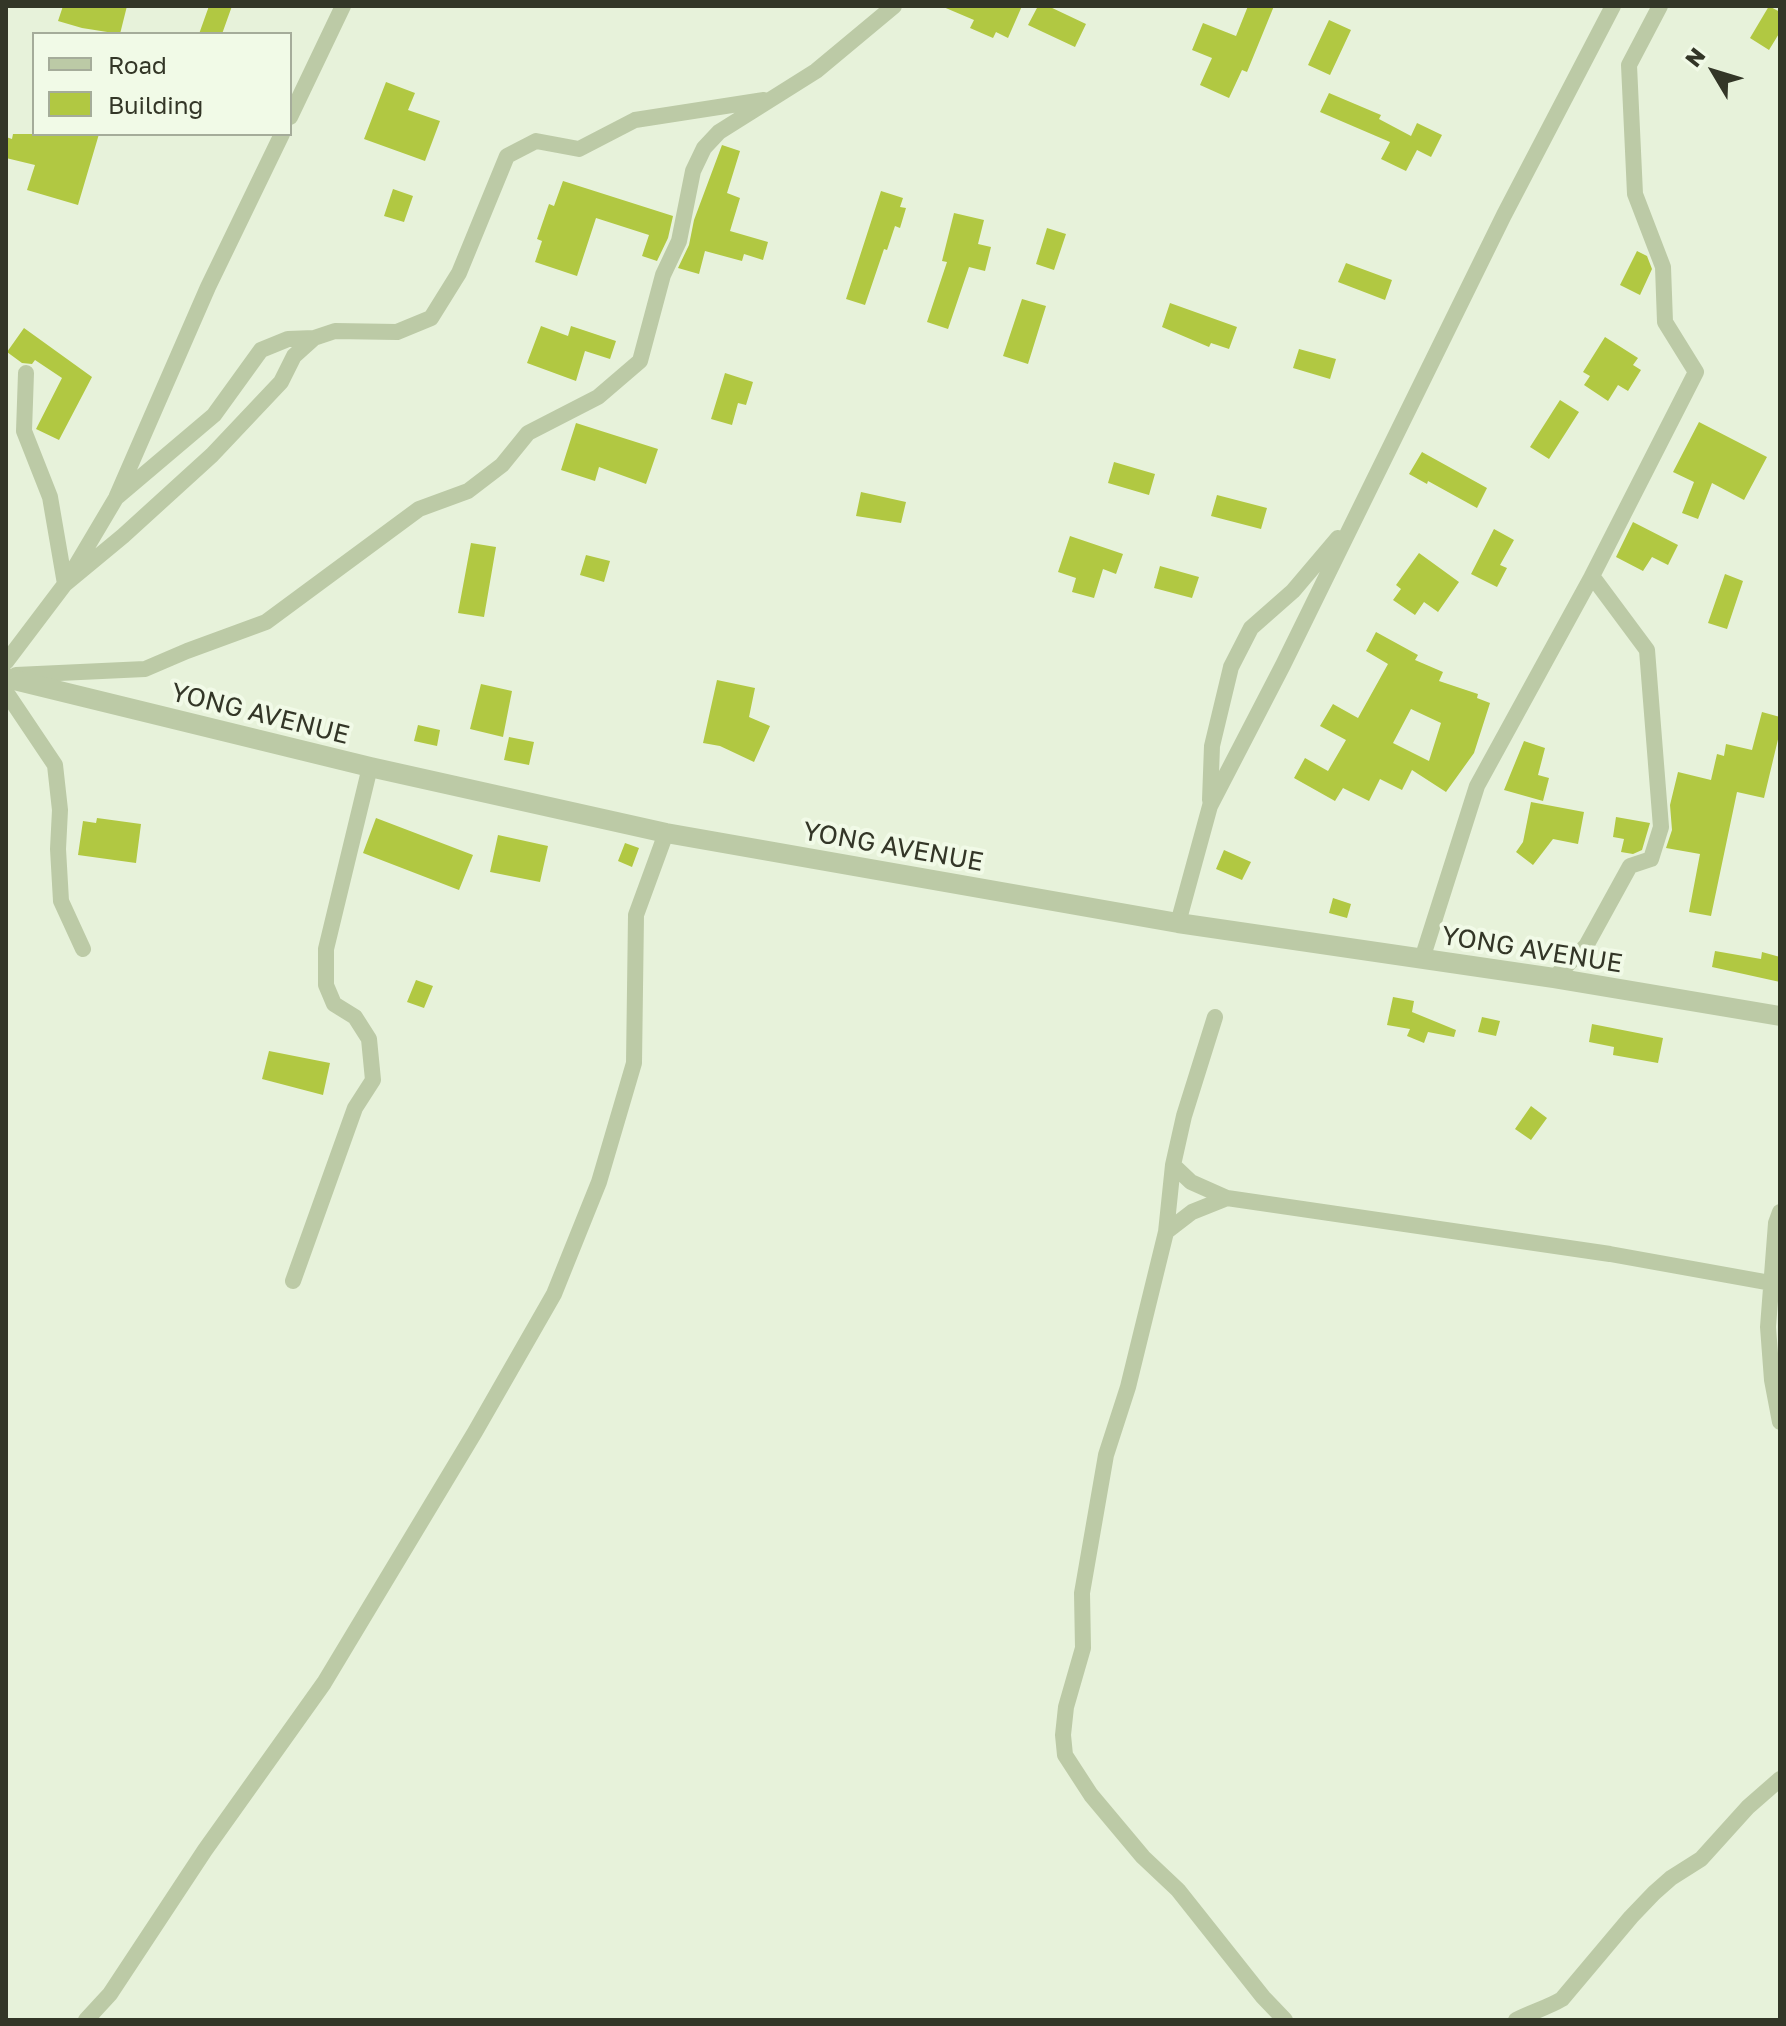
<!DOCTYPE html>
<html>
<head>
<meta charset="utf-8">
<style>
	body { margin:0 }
	#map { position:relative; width:1786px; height:2026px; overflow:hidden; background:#e7f2da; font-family:"Golos Text",sans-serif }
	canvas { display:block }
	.frame { position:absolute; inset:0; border:8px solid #333627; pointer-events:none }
	.legend { position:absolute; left:32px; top:32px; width:260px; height:104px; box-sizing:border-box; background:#f1fae7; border:2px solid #a5ac9a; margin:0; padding:10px 14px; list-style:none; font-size:24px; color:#333627 }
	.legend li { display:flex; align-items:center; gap:16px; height:40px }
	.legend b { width:40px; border:2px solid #a5ac9a }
	.north { position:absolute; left:1674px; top:32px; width:80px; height:80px; -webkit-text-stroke:6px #f1fae7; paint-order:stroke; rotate:308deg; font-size:22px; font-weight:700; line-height:32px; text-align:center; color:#333627 }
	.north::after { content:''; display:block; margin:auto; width:28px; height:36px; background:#333627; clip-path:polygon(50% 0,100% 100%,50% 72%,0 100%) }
</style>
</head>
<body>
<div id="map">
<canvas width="1786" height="2026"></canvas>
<div class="frame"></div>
<ul class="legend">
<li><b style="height:10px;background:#bccaa6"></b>Road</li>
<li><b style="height:22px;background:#b1c842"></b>Building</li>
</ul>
<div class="north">N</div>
</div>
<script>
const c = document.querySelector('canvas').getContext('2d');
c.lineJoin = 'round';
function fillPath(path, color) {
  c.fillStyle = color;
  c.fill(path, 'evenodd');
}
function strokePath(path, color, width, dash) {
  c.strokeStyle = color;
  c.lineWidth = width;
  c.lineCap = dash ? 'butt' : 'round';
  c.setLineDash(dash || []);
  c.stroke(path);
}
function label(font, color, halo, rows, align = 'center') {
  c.font = font + ' "Golos Text",sans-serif';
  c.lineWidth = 8;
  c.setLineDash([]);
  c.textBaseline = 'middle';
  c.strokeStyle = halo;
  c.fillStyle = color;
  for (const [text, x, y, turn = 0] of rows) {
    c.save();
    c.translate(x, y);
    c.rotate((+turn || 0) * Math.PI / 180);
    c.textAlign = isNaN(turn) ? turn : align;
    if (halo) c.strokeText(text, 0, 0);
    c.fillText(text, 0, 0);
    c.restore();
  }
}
fillPath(new Path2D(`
	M63,6h64l-7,28 -38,-6 -24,-7z
	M209,6h23l-10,28h-23z
	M941,6h81l-14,32 -12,-6 -3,6 -23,-10 4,-8z
	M1038,6h10l38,18 -11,23 -47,-22z
	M1248,6h26l-27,66 -5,-2 -13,28 -29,-13 12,-27 -20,-8 11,-27 33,13z
	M1769,6l11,6v20l-11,18 -19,-12z
	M1329,20l22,10 -21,45 -22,-10z
	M386,82l29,11 -7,17 32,11 -15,40 -61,-22z
	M1329,93l52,22 -2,4 32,17 6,-13 25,12 -11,22 -14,-7 -11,21 -25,-12 9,-17 -70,-30z
	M13,134h86l-21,71 -51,-15 8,-25 -29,-7v-21l6,2z
	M722,145l18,6 -13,42 13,5 -10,33 38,11 -5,18 -19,-6 -2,7 -37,-10 -6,23 -21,-6 11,-23 5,-25z
	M563,181l110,35 -5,22 -11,23 -15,-5 7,-21 -53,-17 -19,58 -42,-14 7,-21 -5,-2 12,-35 5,2z
	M393,189l20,7 -9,26 -20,-6z
	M881,191l22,7 -3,9 6,1 -6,20 -5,-2 -8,24 -3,-1 -19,56 -19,-6z
	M954,213l30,7 -6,24 13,3 -6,24 -16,-4 -21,62 -21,-7 20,-60 -5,-1z
	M1047,228l19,6 -12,36 -18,-6z
	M1637,251l10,5 5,13 -12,26 -20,-10z
	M1346,263l46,17 -7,20 -47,-18z
	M1022,299l24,7 -18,58 -25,-8z
	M1170,303l67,24 -8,22 -18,-6 -2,4 -47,-20z
	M541,326l27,10 3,-10 45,15 -6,18 -25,-8 -9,30 -49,-18z
	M24,328l68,49 -33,63 -23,-11 26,-51 -27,-18 -3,4 -10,-1 -15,-11z
	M1605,337l33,21 -5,7 8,5 -13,21 -10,-6 -10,16 -24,-16 6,-9 -7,-4z
	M1299,349l37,10 -6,20 -37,-11z
	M725,373l28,9 -7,23 -8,-2 -6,22 -21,-6z
	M1560,400l19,12 -30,47 -19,-12z
	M1699,422l68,35 -23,43 -32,-17 -14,36 -16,-6 12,-31 -21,-10z
	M576,423l82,26 -12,35 -47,-17 -4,14 -34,-11z
	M1422,452l65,36 -10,20 -49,-27 -1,3 -18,-10z
	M1114,462l41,12 -6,21 -41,-12z
	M861,492l45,10 -5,21 -45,-7z
	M1217,495l50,13 -6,21 -50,-13z
	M1633,522l45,23 -10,20 -16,-8 -9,14 -27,-14z
	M1494,529l20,11 -14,25 7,3 -10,19 -26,-13z
	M1070,536l53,18 -7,20 -13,-5 -9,29 -22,-6 4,-14 -18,-6z
	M471,543l25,4 -12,70 -26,-4z
	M1419,553l40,29 -21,30 -14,-10 -9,13 -22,-15 8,-11 -5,-4z
	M586,555l24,6 -6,21 -24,-7z
	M1160,566l39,11 -7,21 -38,-10z
	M1725,574l18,7 -16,48 -19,-6z
	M1376,632l42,23 -3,5 28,12 -4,9 39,13 -1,4 13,5 -16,50 -28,39 -34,-22 -10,20 -22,-11 -11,22 -26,-13 -8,13 -41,-23 11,-20 23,13 18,-31 -26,-14 13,-22 25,14 30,-54 -22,-13zM1411,709l30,14 -12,38 -36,-18z
	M717,680l38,8 -6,29 21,9 -16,36 -34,-16 -17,-3z
	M481,684l31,7 -9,46 -33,-8z
	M1762,712l18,5v14l-16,67 -27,-6 -26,124 -22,-4 11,-58 -34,-6 6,-18 -2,-25 8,-33 33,8 6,-26 7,2 2,-12 26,6z
	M418,725l22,5 -3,16 -23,-5z
	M509,737l25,5 -5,23 -25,-5z
	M1524,741l21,7 -7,27 11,3 -6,23 -39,-11z
	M1531,802l53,10 -6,32 -25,-5 -20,26 -17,-13 7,-10z
	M1616,817l34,6 -8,27 -9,4 -12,-2 3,-13 -11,-2z
	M97,818l44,6 -5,39 -58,-8 5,-34 13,2z
	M376,818l97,37 -14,35 -96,-37z
	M498,835l50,11 -8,36 -50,-10z
	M625,843l14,5 -7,19 -14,-6z
	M1224,850l27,12 -9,18 -26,-11z
	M1333,898l18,6 -4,14 -18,-5z
	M1715,951l46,8 1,-7 18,5v25l-68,-15z
	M416,980l17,6 -9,22 -17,-6z
	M1393,997l21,4 -2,11 44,18 -2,7 -26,-5 -4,11 -17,-7 3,-7 -23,-4z
	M1482,1017l18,4 -4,15 -18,-4z
	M1592,1024l71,14 -5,25 -45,-8 1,-8 -25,-5z
	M269,1051l61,12 -7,32 -61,-16z
	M1531,1106l16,12 -16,22 -16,-11z`), '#b1c842');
strokePath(new Path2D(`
	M290,117l53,-111
	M26,373l-2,58 26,66 15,87 58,-48 89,-81 69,-73 13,-26 20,-18
	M116,498l98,-83 47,-65 27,-11 26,-1 21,-7 62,1 34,-14 28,-45 48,-117 29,-15 43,8 56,-29 129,-20
	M6,662l59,-78 51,-86 92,-211 74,-153
	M16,675l129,-6 42,-18 79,-29 153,-113 49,-18 34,-26 26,-32 70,-36 42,-36 23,-86 16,-34 14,-70 11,-23 15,-16 97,-61 78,-65
	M6,692l49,73 5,45 -2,39 3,52 22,48
	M1210,800l2,-54 19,-79 20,-39 42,-37 45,-53
	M1178,923l32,-117 73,-141 221,-450 109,-209
	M1422,959l55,-173 115,-210 104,-204 -31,-50 -2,-55 -28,-73 -6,-129 31,-59
	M1554,978l32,-32 44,-80 21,-7 10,-32 -14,-177 -55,-74
	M1215,1017l-31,99 -11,49 -7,67 -38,155 -22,68 -24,138 1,55 -17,59 -3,28 2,20 26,40 52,62 35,33 85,107 22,23
	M1173,1165l18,17 36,16 383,56 161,29
	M1780,1212l-4,11 -8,104 4,53 8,42
	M1166,1232l26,-20 35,-14
	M293,1281l62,-173 18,-28 -4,-41 -14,-22 -21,-13 -8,-19v-36l44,-182
	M86,2020l24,-26 95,-144 119,-167 151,-251 79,-138 45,-112 35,-119 2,-148 30,-82
	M1516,2020c15,-8 31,-12 46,-21l69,-82 23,-24 17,-15 30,-19 47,-52 32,-28`), '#bccaa6', 16);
strokePath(new Path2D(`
	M6,678l364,89 296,66 512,90 376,55 226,38`), '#bccaa6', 20);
label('26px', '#333627', '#f1fae7', [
	["YONG AVENUE",260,714,14],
	["YONG AVENUE",893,847,10],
	["YONG AVENUE",1532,950,9]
]);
</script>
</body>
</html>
